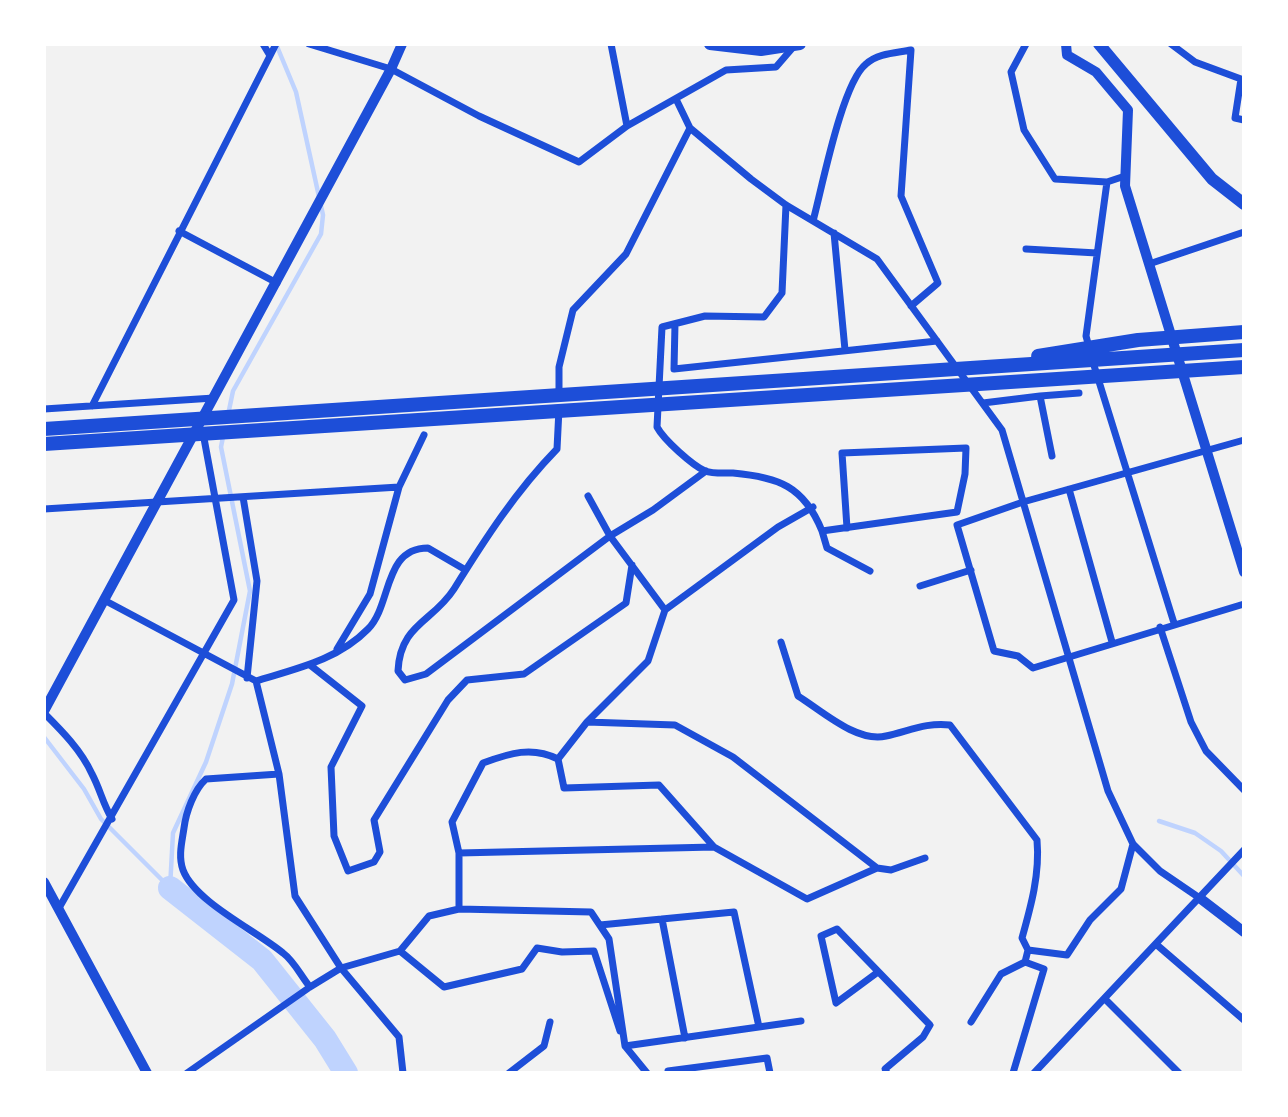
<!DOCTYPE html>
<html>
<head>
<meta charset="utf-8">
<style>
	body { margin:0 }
	#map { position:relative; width:1288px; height:1117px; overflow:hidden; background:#f2f2f2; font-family:"DM Sans",sans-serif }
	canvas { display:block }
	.frame { position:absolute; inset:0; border:46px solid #fff; pointer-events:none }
</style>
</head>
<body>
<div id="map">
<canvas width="1288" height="1117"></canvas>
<div class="frame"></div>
</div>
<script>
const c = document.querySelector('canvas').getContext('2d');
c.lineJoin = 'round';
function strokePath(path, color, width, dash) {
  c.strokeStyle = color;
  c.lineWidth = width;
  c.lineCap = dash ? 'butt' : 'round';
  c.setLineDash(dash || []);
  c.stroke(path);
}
strokePath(new Path2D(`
	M228,415l5,-24 88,-157 2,-19 -27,-123 -20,-48
	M44,737l40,52 17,30 69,69
	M1159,821l36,12 26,18 23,25
	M170,888l3,-55 33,-71 26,-78 18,-93 -29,-144 2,-10`), '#bfd3fe', 4.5);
strokePath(new Path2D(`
	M170,888l92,72 63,79 21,34`), '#bfd3fe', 24);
strokePath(new Path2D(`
	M263,44l6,10
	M309,44l82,25 88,47 100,46 48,-36 99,-56 50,-3 19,-22
	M611,44l16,82
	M1026,44l-15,28 13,58 31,49 52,3 18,-6
	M1171,44l24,18 46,17 -6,39 9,2
	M676,99l14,29 61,51 35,26 91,54 125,171 106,361 25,53 27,27 41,28
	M786,205l-4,88 -18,24 -59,-1 -43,11 -5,100c7,13 35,38 48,44 8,3 20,2 28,2 45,4 71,13 89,58l135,-19 8,-38 1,-26 -124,5 5,75
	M813,221c9,-33 29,-138 53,-157 12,-11 30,-11 45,-14l-10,146 37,87 -27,23
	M179,231l98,52
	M834,233l11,117
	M1026,249l71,4
	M1149,264l95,-32
	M675,324l-1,45 263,-28
	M1089,347l-3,-11 21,-154
	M1092,359l82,264
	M1040,396l39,-3
	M559,397v-30l14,-57 53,-56 64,-126
	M983,403l57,-7 12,60
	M92,406l184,-362
	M44,409l170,-11
	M559,409l-2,40c-41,42 -72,90 -103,140 -21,33 -54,35 -56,82l7,9 21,-6 184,-138 43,-26 53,-39
	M1244,440l-221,62 -66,23 37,126 24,5 15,12 211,-64
	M1069,489l43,153
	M588,496l22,40 55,74
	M243,497l14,84 -10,97
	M44,509l355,-22
	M822,531l5,17 43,23
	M920,586l51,-16
	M104,600l152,81c39,-12 82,-21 112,-52 24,-24 15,-81 60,-81l36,21
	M1160,627l31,95 15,29 38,39
	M781,642l17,54c24,15 59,47 88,40 23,-5 41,-14 64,-11l87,115c3,34 -6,66 -15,98l6,12
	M337,649l33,-55 29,-107 25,-52
	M310,665l52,41 -31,61 3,69 14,35 26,-9 6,-10 -6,-32 74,-120 19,-20 57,-6 102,-71 6,-38
	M256,681l23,93 16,122 46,72 58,69 4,36
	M44,713c18,18 37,37 48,61 8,15 11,30 20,45
	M587,722l-29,37 6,29 95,-3 55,62
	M279,774l-73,5c-12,11 -20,33 -22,49 -2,14 -6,28 -1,42 12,32 74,61 100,83 11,8 18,23 27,34
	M459,853l-7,-31 31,-59c27,-10 49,-17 75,-4
	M877,868l14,2 34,-12
	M59,908l175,-308 -31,-167
	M459,909l-30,7 -29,35 44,36 78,-18 15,-21 25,4 32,-1 26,80
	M662,919l23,119
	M600,925l134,-13 25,115
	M1157,945l87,75
	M878,972l-42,31 -15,-67 16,-7 93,96 -7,12 -38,32 2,4
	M1106,1000l73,73
	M971,1022l30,-48 24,-12
	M625,1046l176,-25
	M668,1071l99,-13 3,15
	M187,1073l123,-86 31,-19 59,-17
	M509,1073l35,-27 6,-24
	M647,1073l-22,-27 -16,-107 -18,-27 -132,-3v-56l255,-6 93,52 70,-31 -144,-111 -58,-32 -88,-3 61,-61 17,-51 113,-83 35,-20
	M1013,1073l31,-104 -19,-7 3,-12 39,5 23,-35 31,-31 12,-45
	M1034,1073l210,-223`), '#1d4ed8', 7);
strokePath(new Path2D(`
	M1066,44l1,11 29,17 32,38 -3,76 119,386
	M44,711l347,-642 11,-25
	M1201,899l43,33`), '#1d4ed8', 10);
strokePath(new Path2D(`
	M44,882l103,191`), '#1d4ed8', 10);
strokePath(new Path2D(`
	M710,44l51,6 39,-6
	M1099,44l113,135 32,25`), '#1d4ed8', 12);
strokePath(new Path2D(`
	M1038,356l100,-16 106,-8
	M44,429l1200,-79
	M44,444l1200,-77`), '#1d4ed8', 14);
</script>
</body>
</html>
